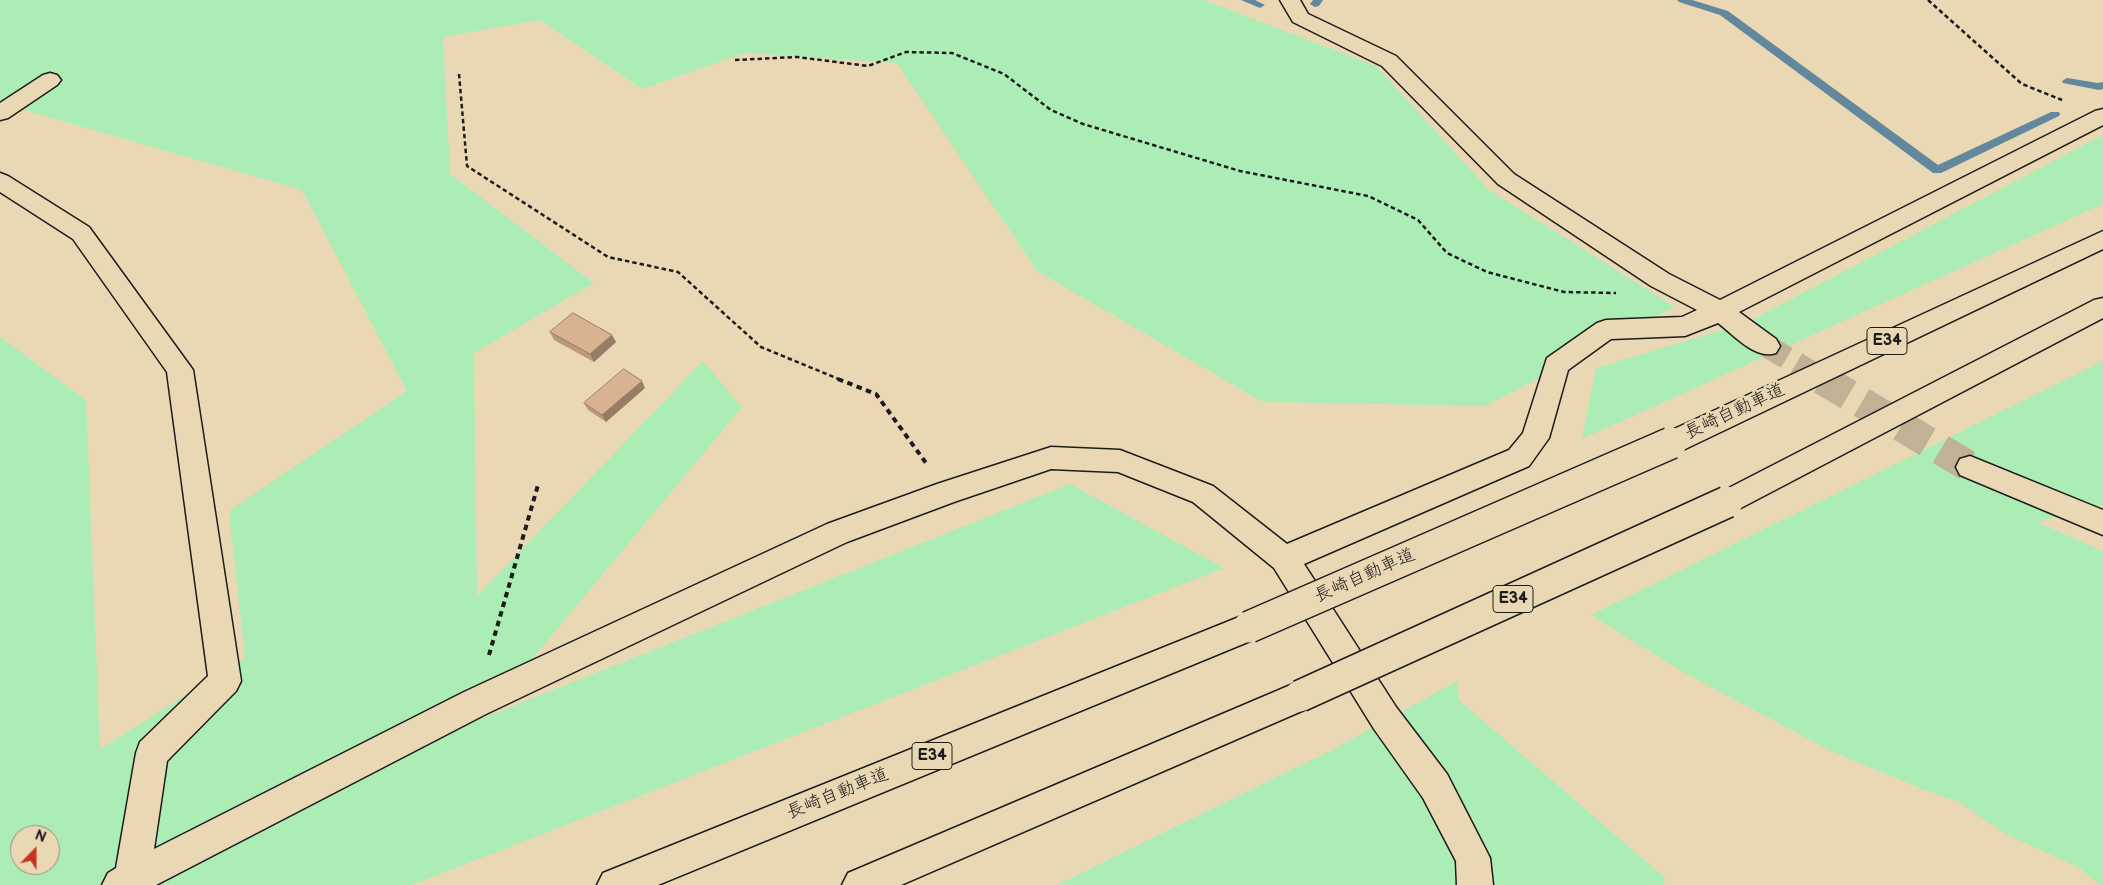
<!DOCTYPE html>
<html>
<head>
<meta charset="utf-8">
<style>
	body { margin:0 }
	#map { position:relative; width:2103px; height:885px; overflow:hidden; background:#ead8b5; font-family:"Balsamiq Sans",sans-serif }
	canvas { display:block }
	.north { position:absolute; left:10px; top:825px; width:50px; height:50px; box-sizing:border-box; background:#ead8b5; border:1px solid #988d78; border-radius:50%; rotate:22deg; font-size:14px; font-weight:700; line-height:20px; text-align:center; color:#1c1c1c }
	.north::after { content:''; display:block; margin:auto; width:18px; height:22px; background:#c8321e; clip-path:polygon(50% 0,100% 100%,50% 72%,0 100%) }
</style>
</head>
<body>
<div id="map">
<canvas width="2103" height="885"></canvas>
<div class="north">N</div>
</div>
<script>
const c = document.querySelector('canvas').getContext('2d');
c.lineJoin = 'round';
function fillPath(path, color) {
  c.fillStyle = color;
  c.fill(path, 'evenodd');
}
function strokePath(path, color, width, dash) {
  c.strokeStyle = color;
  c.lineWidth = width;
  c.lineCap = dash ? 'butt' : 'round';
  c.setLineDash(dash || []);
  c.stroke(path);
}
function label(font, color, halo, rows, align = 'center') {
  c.font = font + ' "Balsamiq Sans","Klee One",sans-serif';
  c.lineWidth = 5;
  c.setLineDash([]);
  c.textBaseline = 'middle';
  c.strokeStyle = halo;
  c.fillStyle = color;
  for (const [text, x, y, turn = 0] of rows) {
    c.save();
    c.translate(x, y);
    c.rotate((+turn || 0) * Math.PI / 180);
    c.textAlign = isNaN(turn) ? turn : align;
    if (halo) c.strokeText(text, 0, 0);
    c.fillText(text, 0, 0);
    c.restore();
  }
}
fillPath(new Path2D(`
	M0,0h1204l172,66 113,124 186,117 -190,99 -222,-4 -226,-131 -140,-208 -152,-10 -103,36 -102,-69 -97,17 7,137 144,109 -120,70 3,243 226,-235 39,46 -259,311 587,-234 154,84 -812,317h-412v-548l86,63 14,349 145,-91 -16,-147 178,-120 -105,-201 -302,-87zM20,835h30v30h-30z
	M2103,135v69l-521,235 14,-71 150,-45z
	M2103,361v144l-67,17 67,29v334h-3l-22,-18 -69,-31 -50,-34 -37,-13 -93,-39 -146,-78 -92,-57z
	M1457,681l2,19 206,178 -1,7h-607l277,-136z`), '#acedb6');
fillPath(new Path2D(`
	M1241,0h14l10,5 -5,3z
	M1313,0h10l-4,6 -4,1 -5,-3z
	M1677,0h15l36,11 210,154 113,-53h8l1,2 -1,2 -118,57h-8l-213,-158 -41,-13z
	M2067,78l31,5 5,-1v7l-4,1 -36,-7 -1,-2z`), '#63879d');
strokePath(new Path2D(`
	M1767,346l57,34`), '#c1b296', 23, [23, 11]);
strokePath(new Path2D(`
	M1822,379l148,88`), '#c1b296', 31, [31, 15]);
const minor = new Path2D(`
	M1280,0h20l8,14 88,42 118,118 155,100 51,26 375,-189 8,-2v16l-364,187 37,27 4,7 -4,7c-21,7 -42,-18 -58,-30l-33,13 -74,3 -43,31 -19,68 -20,28 -225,98 92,143 51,67 43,84 3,27h-36l-1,-24 -33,-63 -49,-69 -100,-161 -81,-66 -75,-30 -67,-3 -97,33 -107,40 -361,172 -330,171h-54l6,-12 8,-5 20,-115 4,-11 68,-66 -41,-304 -94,-133 -73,-47v-19l8,3 81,51 104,143 48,311 -5,10 -69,70 -13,88 310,-157 363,-168 110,-40 114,-37 69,3 93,36 74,58 222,-94 14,-17 24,-75 50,-35 9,-3 76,-3 15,-7 -46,-24 -153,-102 -116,-118 -89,-44z
	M50,73l7,2 4,5 -4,5 -49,33 -8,2v-17l43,-28z
	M1970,456l133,54v25l-143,-60 -4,-8 4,-8z`);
const motorway = new Path2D(`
	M2103,231v18l-422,202 -10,3 -10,-3 -4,-8 4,-8z
	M2103,298v20l-366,192 -10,4 -10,-4 -4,-8 4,-8 377,-194z
	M1249,613l11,4 4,10 -4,10 -602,248h-61l6,-12z
	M1300,681l11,4 5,11 -5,11 -410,178h-59l6,-12z`);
strokePath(minor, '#1c1c1c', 3);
strokePath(motorway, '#1c1c1c', 3);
strokePath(new Path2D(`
	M1928,0l94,84 40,16
	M735,60l62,-3 71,9 38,-14 46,1 52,21 47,36 32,14 157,47 128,25 50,24 29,33 40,19 77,20 52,1
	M459,74l8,92 141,91 70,15 83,75 80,33`), '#1c1c1c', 2.5, [4.5, 3]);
strokePath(new Path2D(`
	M838,379l38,15 50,69
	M489,655l49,-170`), '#1c1c1c', 4, [5.5, 4.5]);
fillPath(minor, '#ead8b5');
fillPath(motorway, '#ead8b5');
const motorwayBridge = new Path2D(`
	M1249,627l422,-184
	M1300,696l427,-194`);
strokePath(motorwayBridge, '#1c1c1c', 34, []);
strokePath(motorwayBridge, '#ead8b5', 31);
fillPath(new Path2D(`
	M550,332l62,3 4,7 -22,20 -40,-22z
	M645,388l-39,34 -18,-12 -4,-7z`), '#bb997e');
fillPath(new Path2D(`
	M612,335l4,7 -22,20 -4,-8z
	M642,381l3,7 -39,34 -4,-7z`), '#987d66');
const building = new Path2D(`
	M573,313l39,22 -22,19 -40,-22z
	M624,369l18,12 -40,34 -18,-12z`);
fillPath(building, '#d9b292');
strokePath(building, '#987d66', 1);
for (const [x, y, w] of [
	[1887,341,40],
	[1513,599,40],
	[932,756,40]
]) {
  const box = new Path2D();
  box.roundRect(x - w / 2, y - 13.5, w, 27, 4);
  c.fillStyle = '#ead8b5';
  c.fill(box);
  strokePath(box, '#1c1c1c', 1);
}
label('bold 16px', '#1c1c1c', null, [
	["E34",1887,341],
	["E34",1513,599],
	["E34",932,756]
]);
label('18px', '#1c1c1c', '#ead8b5', [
	["長崎自動車道",1735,412,-25],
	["長崎自動車道",1365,576,-24],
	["長崎自動車道",838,794,-22]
]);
</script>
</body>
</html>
